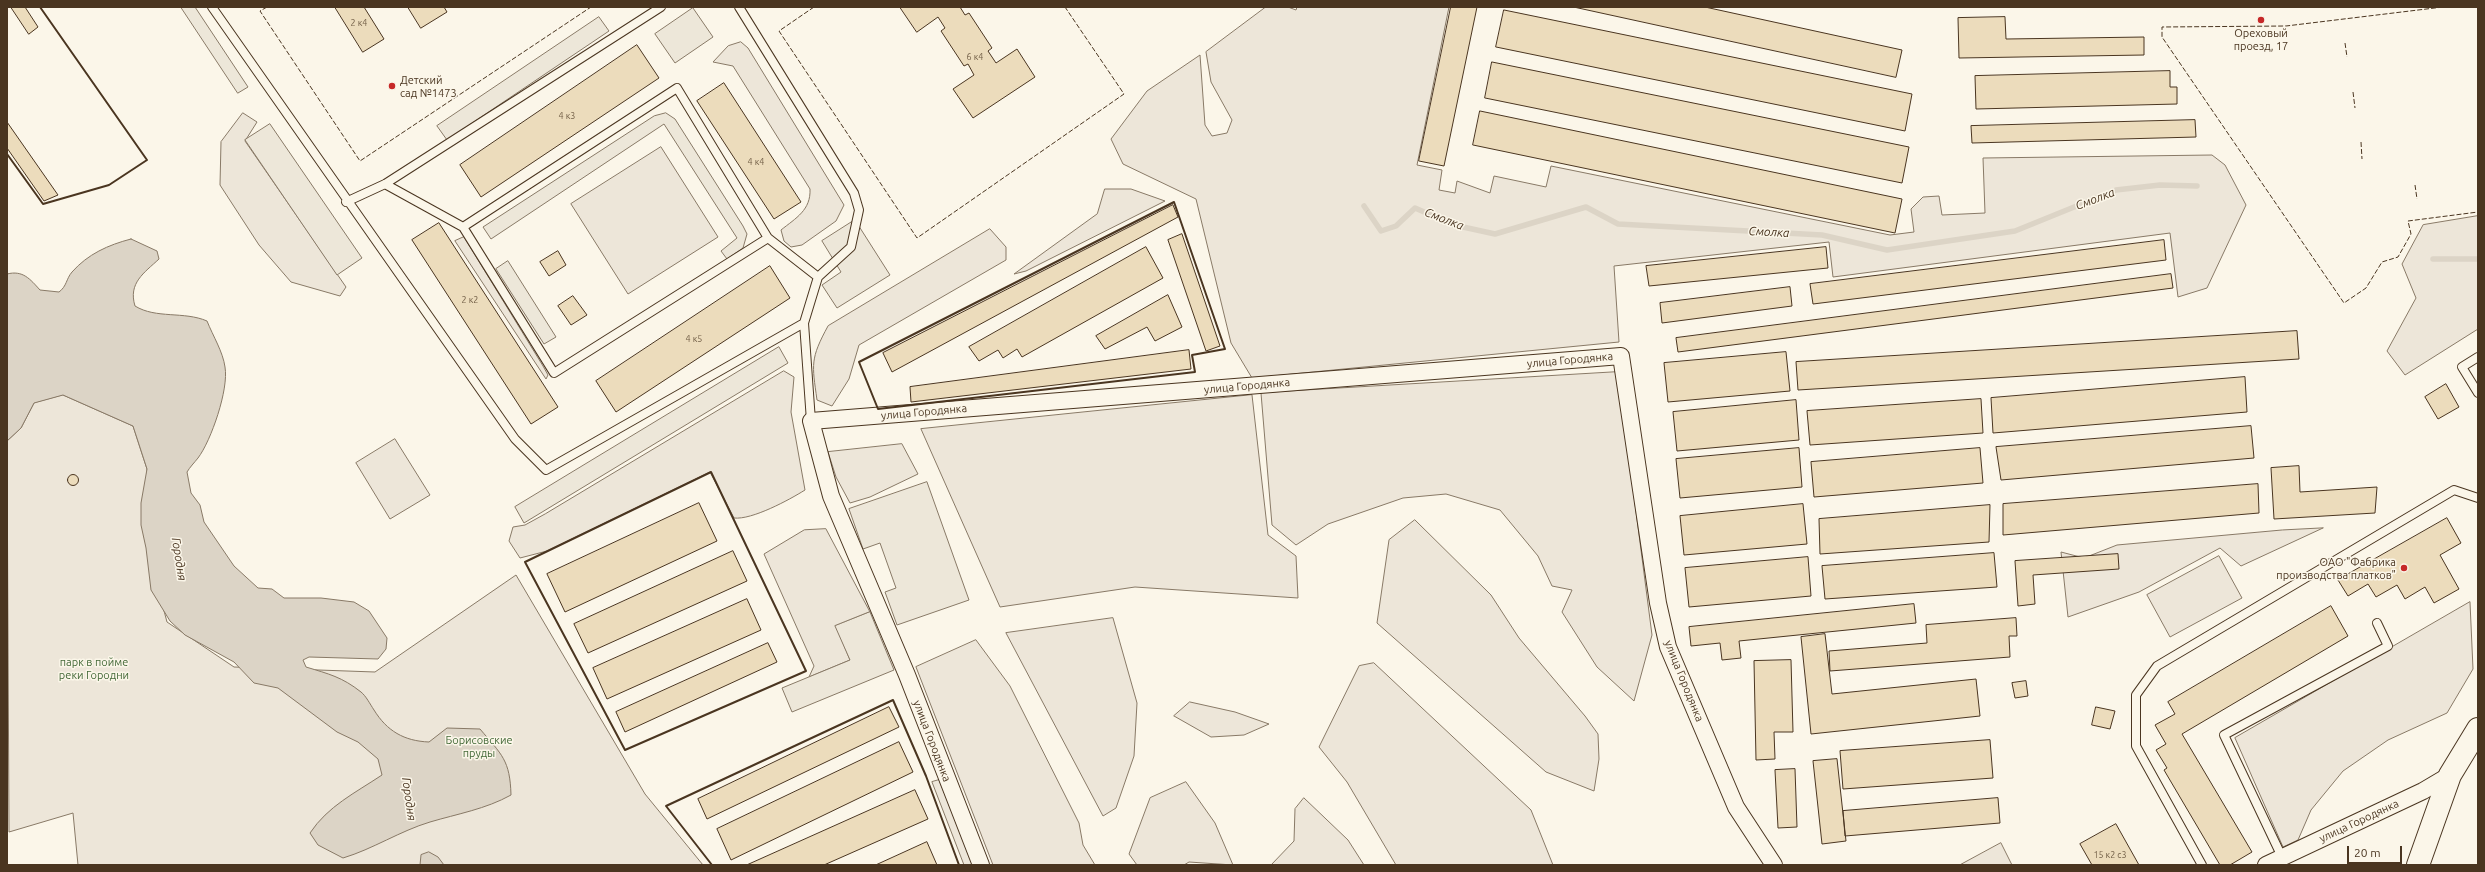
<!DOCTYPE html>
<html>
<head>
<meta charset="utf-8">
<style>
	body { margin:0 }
	#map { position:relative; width:2485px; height:872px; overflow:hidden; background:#fbf6e9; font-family:Ubuntu,sans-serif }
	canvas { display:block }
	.frame { position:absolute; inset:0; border:8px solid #4a3520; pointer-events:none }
	.scale { position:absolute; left:2347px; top:846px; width:55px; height:18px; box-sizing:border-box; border:2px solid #4a3520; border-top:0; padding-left:5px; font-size:12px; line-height:14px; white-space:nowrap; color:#4a3520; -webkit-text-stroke:3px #fbf6e9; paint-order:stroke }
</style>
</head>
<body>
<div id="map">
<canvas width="2485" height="872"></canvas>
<div class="frame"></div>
<div class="scale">20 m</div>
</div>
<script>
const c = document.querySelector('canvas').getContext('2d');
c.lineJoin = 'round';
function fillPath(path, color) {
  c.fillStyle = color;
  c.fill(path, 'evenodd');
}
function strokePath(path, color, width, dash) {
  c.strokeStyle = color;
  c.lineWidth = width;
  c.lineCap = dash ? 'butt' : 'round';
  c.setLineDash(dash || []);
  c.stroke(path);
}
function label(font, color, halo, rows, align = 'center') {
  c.font = font + ' Ubuntu,sans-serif';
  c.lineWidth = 3;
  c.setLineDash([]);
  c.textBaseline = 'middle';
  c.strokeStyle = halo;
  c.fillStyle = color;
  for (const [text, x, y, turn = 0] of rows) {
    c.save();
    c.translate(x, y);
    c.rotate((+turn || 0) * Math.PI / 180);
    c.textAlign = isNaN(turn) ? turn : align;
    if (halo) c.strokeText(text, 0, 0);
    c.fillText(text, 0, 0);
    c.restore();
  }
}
const green = new Path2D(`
	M1266,7h22l8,3 1,-3h152l-32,158 25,5 -3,20 16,3 2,-12 33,12 4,-17 52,11 5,-21 339,69 24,-3 -3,-23 12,-12 16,-1 3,19 43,-2 -2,-55 229,-3 13,10 21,40 -39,83 -29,9 -8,-64 -337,44 -4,-35 -215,24 5,76 -367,36 -21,-35 -35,-144 -73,-35 -12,-25 36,-48 53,-36 5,70 7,11 15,-3 5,-13 -21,-38 -5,-30z
	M741,42l7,6 96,157 -8,16 -34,24 -11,2 -7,-6 -3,-11c15,-12 30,-20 29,-41l-77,-123 -20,-4 15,-16z
	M243,113l14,9 -12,19 101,146 -6,9 -49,-14 -32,-37 -39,-60 1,-43z
	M661,147l57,90 -90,57 -57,-90z
	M1105,189h26l34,12 -139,70 -12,3 83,-60z
	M2478,216v113l-73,46 -18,-24 29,-53 -14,-34 21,-39z
	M990,229l16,18v13l-147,85 -10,34 -17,27 -15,-6c-5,-36 -7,-41 11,-74z
	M464,237l79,129 5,9 -2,4 -91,-138z
	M784,371l10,6 -3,35 14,78c-16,10 -53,30 -71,28l-24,-46 -163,79 -27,7 -11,-17 4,-14 12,-2 20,-11z
	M1618,372l34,263 -18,66 -37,-34 -35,-55 10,-22 -20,-4 -14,-30 -38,-46 -54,-16 -43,4 -75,26 -32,21 -24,-20 -11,-132z
	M63,395l70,31 14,43 -3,67 23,86 67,45 141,5 141,-97 129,219 58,71h-625l-5,-52 -64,19 -2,-391 14,-13 13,-25z
	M1252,395l16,140 28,21 2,42 -163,-11 -135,20 -79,-178z
	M395,439l35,56 -40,24 -34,-56z
	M902,444l16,30 -48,23 -20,6 -14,-26 -8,-25z
	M1415,520l76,75 28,43 66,78 13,18 1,25 -5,32 -48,-19 -169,-149 12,-83z
	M2323,528l-82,38 -21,-18 -81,44 -71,25 -7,-65 23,6 33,-13 165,-15z
	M826,529l44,83 -34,14 14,34 -41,17 5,-11 -50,-112 40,-24z
	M2219,556l23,42 -72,39 -23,-42z
	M2470,602l3,67 -26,44 -59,27 -45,31 -32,39 -13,30 -15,7 -48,-109z
	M1113,618l24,85 -3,53 -18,52 -13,8 -97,-183z
	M976,640l34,46 69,137 4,22 12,20h-102l-77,-198z
	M1374,663l157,147 22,55h-157l-49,-83 -28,-35 40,-81z
	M1190,702l45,10 34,12 -25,11 -33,2 -37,-21z
	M939,780l35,85h-10l-32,-83z
	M1186,782l29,41 18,42 -44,-3 -5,3h-47l-8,-11 21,-56z
	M1304,798l44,42 16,25h-93l23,-24 1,-32z
	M2001,843l11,22h-52z`);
fillPath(green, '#ede6d9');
strokePath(green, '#887966', 1);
const parking = new Path2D(`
	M181,7h14l53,80 -10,6z
	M693,8l20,29 -38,26 -20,-29z
	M599,17l10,14 -162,109 -10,-14z
	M666,113l9,6 68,107 4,8 -4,14 -16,11 -6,-8 16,-13 -73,-114 -173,115 -8,-12 171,-111z
	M270,124l92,134 -25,17 -92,-135z
	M855,220l35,55 -53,33 -15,-23 19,-13 -19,-31z
	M508,261l48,76 -12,7 -48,-75z
	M779,347l9,16 -264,160 -9,-16z
	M927,482l42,118 -72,25 -12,-33 11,-4 -16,-45 -17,6 -14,-40z
	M870,612l24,58 -102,42 -10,-24 68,-28 -15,-34z`);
fillPath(parking, '#ede7d9');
strokePath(parking, '#887966', 1);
const water = new Path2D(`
	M131,239l26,12 2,8c-15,14 -31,24 -24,47 21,13 49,5 72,15 6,15 16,31 18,46 4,22 -14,74 -27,91 -4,5 -8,9 -11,14l4,21 9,12 4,17 30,44 24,22 14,1 12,9h37l33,4 15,9 18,27 -1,11 -8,10 -69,-2 -6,3 3,7c23,7 36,10 55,25 5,4 9,12 13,18 13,21 30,31 55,32l18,-14 33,1c22,26 30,31 31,66 -25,14 -54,19 -81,27 -30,9 -57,27 -87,36l-25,-13 -8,-12c18,-27 45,-40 72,-58l-4,-16 -20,-17 -21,-10 -59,-44 -24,-5 -20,-21 -49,-27 -15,-14 -19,-31 -5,-42 -5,-23v-22l6,-34 -14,-43 -70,-31 -29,8 -13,25 -14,13v-167c16,-4 23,5 33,16l19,2c8,-6 7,-13 13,-20 16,-18 36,-27 59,-33z
	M429,852l9,5 6,8h-24l1,-10z`);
fillPath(water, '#dcd4c6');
strokePath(water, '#887966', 1);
strokePath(new Path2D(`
	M1364,206l17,25 15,-5 19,-18 39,17 41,9 91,-27 32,17 204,11 65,15 128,-19 101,-41 44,-5 37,1
	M2433,259h45`), '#dcd4c6', 5.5);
const building = new Path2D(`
	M11,7h14l13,20 -9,7z
	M335,7h29l20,32 -21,13z
	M408,7h36l3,5 -26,16z
	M900,7h60l5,8 4,-2 23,35 -4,3 8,12 21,-14 18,28 -62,41 -20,-29 21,-14 -6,-11 -4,2 -23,-35 4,-3 -7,-11 -21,15z
	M1451,7h26l-33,159 -25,-5z
	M1574,7h131l197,43 -6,27z
	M1504,10l408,84 -7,37 -409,-84z
	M2005,17l1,22 138,-2v18l-185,3 -1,-40z
	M637,45l22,33 -178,119 -21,-32z
	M1492,62l417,85 -7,36 -417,-85z
	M2170,71v16h7v17l-201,5 -1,-33z
	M724,83l77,119 -27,17 -77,-118z
	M1480,111l422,88 -7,34 -422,-88z
	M2195,120l1,17 -224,6 -1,-17z
	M7,122l51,73 -14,6 -37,-53z
	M1173,205l5,12 -286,155 -9,-19z
	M439,223l119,184 -27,17 -119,-184z
	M1182,234l38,112 -14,5 -38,-111z
	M2164,240l2,20 -353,44 -3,-20z
	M1146,247l17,31 -141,79 -5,-8 -14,9 -5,-8 -19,11 -10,-14z
	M1826,247l2,21 -179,18 -3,-20z
	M558,251l8,14 -17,11 -9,-14z
	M770,266l20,32 -174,114 -20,-31z
	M2171,274l2,14 -495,64 -2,-14z
	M1790,287l2,19 -130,17 -2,-20z
	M1168,295l14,32 -27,14 -8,-14 -42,22 -9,-13z
	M573,296l14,19 -16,10 -13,-19z
	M2297,331l2,28 -501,31 -2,-28z
	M1189,350l2,19 -280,33 -1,-15z
	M1786,352l4,39 -122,11 -4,-39z
	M2245,377l2,35 -254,21 -2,-35z
	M2446,384l13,23 -21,12 -13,-22z
	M1981,399l2,34 -173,12 -3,-34z
	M1796,400l3,40 -122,11 -4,-39z
	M2251,426l3,32 -253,22 -5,-33z
	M1799,448l3,39 -122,11 -4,-39z
	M1980,448l3,35 -169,14 -3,-35z
	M2299,466l1,26 77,-5 -2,26 -101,6 -3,-51z
	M67.5 480a5.5 5.5 0 1 1 11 0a5.5 5.5 0 1 1-11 0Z
	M2258,484l1,29 -256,22v-31z
	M699,503l18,38 -152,71 -18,-38z
	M1803,504l4,40 -123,11 -4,-39z
	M1990,505l-1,37 -169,12 -1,-35z
	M2447,518l14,25 -21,12 19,34 -25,14 -9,-16 -20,12 -8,-14 -21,12 -8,-13 -20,12 -10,-16z
	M733,551l14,30 -159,72 -14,-29z
	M1994,553l3,34 -172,12 -3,-33z
	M2118,554l1,15 -86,6 2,29 -17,2 -3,-45z
	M1808,557l3,39 -122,11 -4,-39z
	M747,599l14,31 -154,69 -14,-31z
	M1914,604l2,19 -177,18 2,17 -19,2 -2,-17 -29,3 -2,-19z
	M2331,606l17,30 -166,98 70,118 -22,13h-10l-56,-95 3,-2 -11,-18 10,-6 -11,-19 20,-11 -7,-12z
	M2016,618l1,18h-8l1,21 -180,14 -1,-20 98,-8 -1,-18z
	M1825,634l7,60 144,-15 4,37 -169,18 -10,-97z
	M768,643l9,19 -152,70 -9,-20z
	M1791,660l2,72h-19l1,27 -19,1 -2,-99z
	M2026,681l2,15 -13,2 -3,-15z
	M889,707l10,20 -192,92 -9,-20z
	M2096,707l19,4 -5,18 -18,-4z
	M1990,740l3,38 -150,11 -3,-38z
	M899,742l14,30 -182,88 -14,-31z
	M1837,759l9,82 -24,3 -9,-83z
	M1795,769l2,58 -19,1 -3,-58z
	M915,790l13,29 -104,46h-77z
	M1998,798l2,25 -155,13 -2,-25z
	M2116,824l23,41h-47l-12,-21z
	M927,842l10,23h-61z`);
fillPath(building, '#ecdcbc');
strokePath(building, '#4a3520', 1);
const lane = new Path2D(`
	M212,7l303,432 31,31 258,-147 7,98
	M739,7l115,186 5,17 -8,37 -33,30 -14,46
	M385,184l78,43 214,-139 91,150 50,39
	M346,202l39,-18 276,-177
	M463,227l91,146 214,-135
	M2478,357l-16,10 16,26
	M2282,857l-58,-122 164,-89 -11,-23
	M2202,865l-66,-119v-51l21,-29 297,-176 24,8`);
const street = new Path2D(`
	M981,865l-74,-190 -76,-179 -20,-75 810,-65 37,247 10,44 68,160 38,58
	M2266,865l157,-74 27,-16`);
const secondary = new Path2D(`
	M2418,865l32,-90 28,-46`);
strokePath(lane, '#4a3520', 10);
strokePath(street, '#4a3520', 18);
strokePath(secondary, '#4a3520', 24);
strokePath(lane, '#fbf6e9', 8);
strokePath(street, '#fbf6e9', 16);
strokePath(secondary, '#fbf6e9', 22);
strokePath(new Path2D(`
	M267,7l-7,4 100,150 231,-154
	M814,7l-35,24 138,207 207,-144 -59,-87
	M2443,7l-157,19 -124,1v10l182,266 22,-15 16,-26 16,-5 13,-23 -3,-13 70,-9
	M2345,43l2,14
	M2353,92l2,16
	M2361,142l1,17
	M2415,185l2,14`), '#4a3520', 1, [5, 2]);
strokePath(new Path2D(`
	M7,154l36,50 66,-19 38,-25 -107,-153
	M1174,202l51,147 -33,6 3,17 -317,37 -19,-47z
	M711,472l95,199 -181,79 -100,-188z
	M712,865l-46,-59 227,-106 33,76 33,89`), '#4a3520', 2);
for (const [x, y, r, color] of [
	[2261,20,4,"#c62828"],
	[392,86,4,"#c62828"],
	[2404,568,4,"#c62828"]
]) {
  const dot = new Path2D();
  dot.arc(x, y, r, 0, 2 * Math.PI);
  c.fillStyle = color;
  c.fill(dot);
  strokePath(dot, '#fbf6e9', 1.5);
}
label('9px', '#725f47', null, [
	["2 к4",359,23],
	["6 к4",975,57],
	["4 к3",567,116],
	["4 к4",756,162],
	["2 к2",470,300],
	["4 к5",694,339],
	["15 к2 с3",2110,855]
]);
label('11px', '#4a3520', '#fbf6e9', [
	["Ореховый",2261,33],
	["проезд, 17",2261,46],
	["Детский",400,80,"left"],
	["сад №1473",400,93,"left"],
	["ОАО \"Фабрика",2396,562,"right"],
	["производства платков\"",2396,575,"right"]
]);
label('11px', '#4a3520', '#fbf6e9', [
	["улица Городянка",1570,360,-5],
	["улица Городянка",1247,386,-5],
	["улица Городянка",924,412,-5],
	["улица Городянка",1684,681,68],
	["улица Городянка",932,741,69],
	["улица Городянка",2359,821,-25]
]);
label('11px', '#436837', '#fbf6e9', [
	["парк в пойме",94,662],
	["реки Городни",94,675],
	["Борисовские",479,740],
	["пруды",479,753]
]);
label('italic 12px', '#4a3520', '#fbf6e9', [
	["Смолка",2095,199,-21],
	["Смолка",1444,219,21],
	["Смолка",1769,232,3],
	["Городня",179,559,81],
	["Городня",409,799,82]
]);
</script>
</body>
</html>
